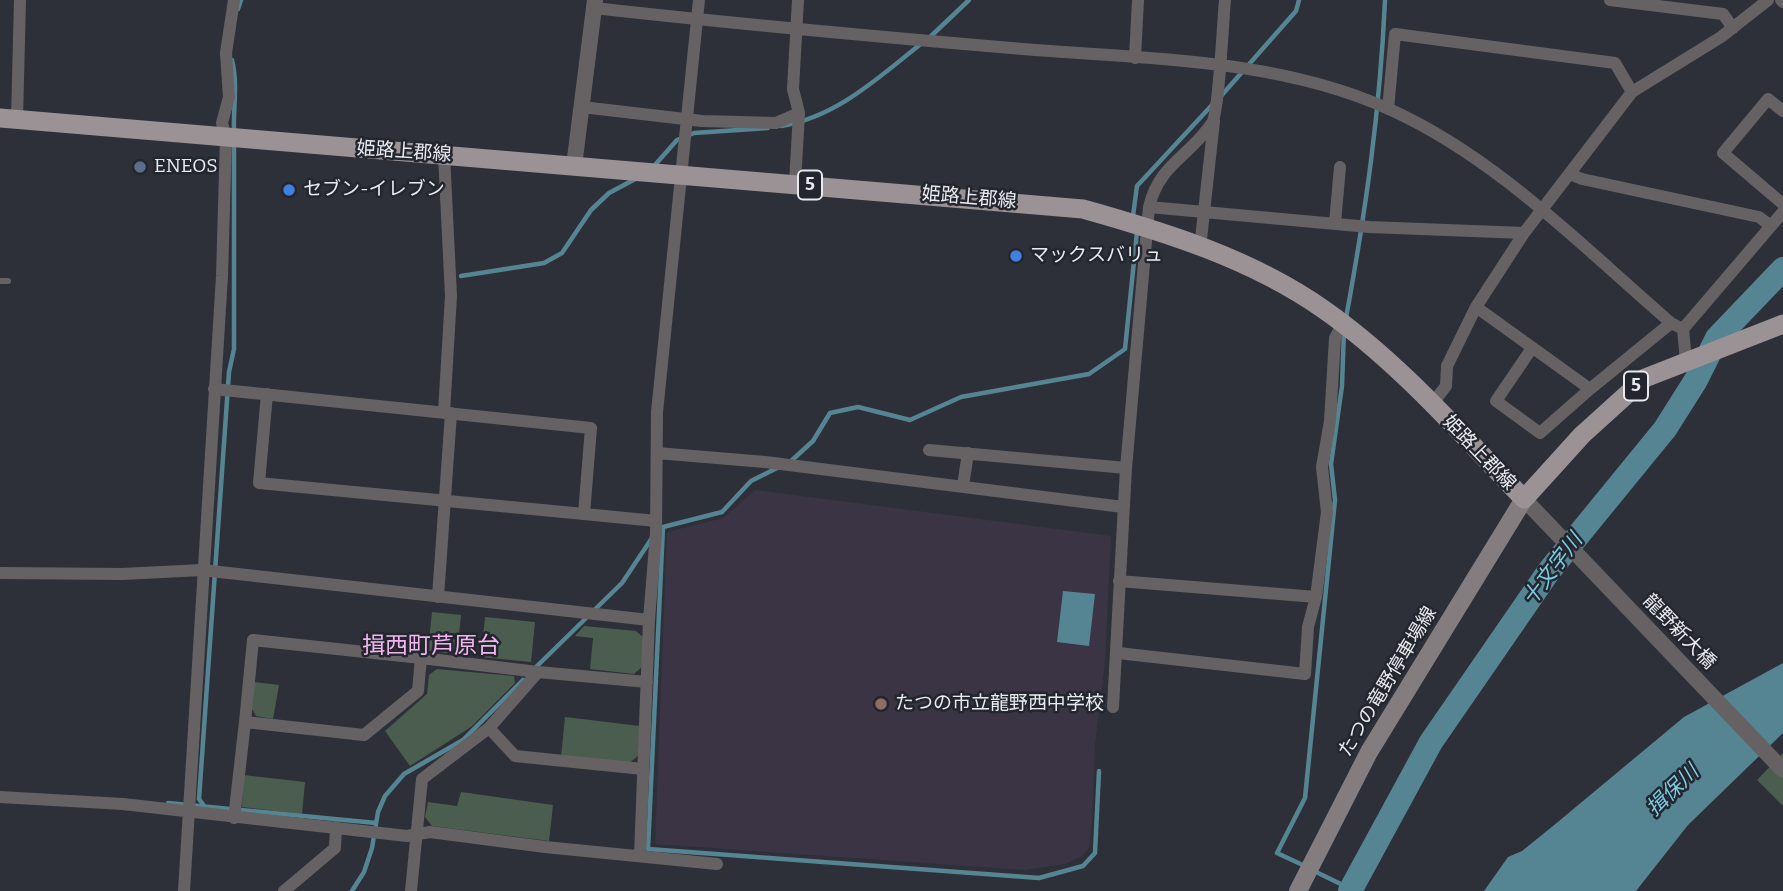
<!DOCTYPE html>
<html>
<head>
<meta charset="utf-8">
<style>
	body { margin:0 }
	canvas { display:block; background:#2d3038 }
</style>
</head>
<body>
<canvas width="1783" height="891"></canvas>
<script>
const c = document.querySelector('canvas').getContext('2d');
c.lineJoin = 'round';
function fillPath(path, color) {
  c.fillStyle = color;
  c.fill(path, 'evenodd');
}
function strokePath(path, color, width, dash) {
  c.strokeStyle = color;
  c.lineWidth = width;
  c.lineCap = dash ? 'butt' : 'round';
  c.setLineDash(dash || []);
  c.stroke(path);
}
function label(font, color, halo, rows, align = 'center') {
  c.font = font + ' Bitter,"Noto Sans JP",serif';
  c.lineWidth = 5;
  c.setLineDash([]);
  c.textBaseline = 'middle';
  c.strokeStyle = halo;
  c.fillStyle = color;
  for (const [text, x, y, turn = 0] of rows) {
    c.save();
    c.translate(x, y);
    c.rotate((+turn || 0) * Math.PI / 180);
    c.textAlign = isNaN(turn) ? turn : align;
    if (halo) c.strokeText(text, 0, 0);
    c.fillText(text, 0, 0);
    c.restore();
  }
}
fillPath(new Path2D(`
	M755,490l356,46 -6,126 -10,83 -3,76 -3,26 -7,9 -17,8 -40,6 -370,-26 12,-312 56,-14z`), '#3a3445');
fillPath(new Path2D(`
	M432,612l29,3 -4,39 -29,-3z
	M485,617l50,5 -4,40 -50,-5z
	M584,626l52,5 8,7 -1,28 -9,8 -44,-5 3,-31 -18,-2z
	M437,669l77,7 1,7 -44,44 -61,39 -25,-35 42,-37 2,-19z
	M254,682l25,3 -6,34 -17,-3 -5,-9z
	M565,717l75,9 -2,30 -9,7 -68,-6z
	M1783,753v53l-26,-26z
	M243,775l62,7 -3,32 -60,-7z
	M461,792l92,13 -4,36 -117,-15 -7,-9 3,-15 29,4z`), '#4a5d4e');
fillPath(new Path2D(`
	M1063,591l32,3 -6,52 -32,-4z
	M1783,663v70l-95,92 -52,66h-152l24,-34 14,-6 31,-25 131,-109z`), '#558592');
strokePath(new Path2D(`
	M238,9l3,-9
	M929,38l40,-38
	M232,60c6,24 1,48 2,74
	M1221,96l75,-85 3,-11
	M781,126c56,-9 98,-49 141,-83
	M654,166l23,-26 17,-7 74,-5
	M1133,216l4,-30 75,-81
	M461,276l83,-13 18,-10 29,-43 18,-17 30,-16
	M1346,318c20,-109 34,-207 39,-318
	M790,462l23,-21 17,-28 28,-6 52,13 51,-23 128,-23 36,-25 12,-117
	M663,527l-15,322 391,29 44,-12 12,-13 4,-82
	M658,531l5,-4 59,-15 29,-31 28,-14
	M534,669l88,-86 30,-45
	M168,803l208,20
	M205,807l-6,-8 30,-427 5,-23v-206
	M1307,867l-30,-14 28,-55 30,-298 -4,-36 11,-78 2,-56
	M1314,871l37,18
	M352,891l12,-19 8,-24 6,-36 7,-16 19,-22 59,-34 60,-60`), '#558592', 4.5);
strokePath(new Path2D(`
	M1350,891l81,-149 118,-171 116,-142 31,-49 21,-42 66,-69`), '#558592', 24);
strokePath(new Path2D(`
	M0,281h8`), '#666264', 6);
strokePath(new Path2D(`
	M1610,0l113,14 10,14
	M1781,0l2,2
	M594,8c143,16 286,29 429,41 122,10 253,9 366,60 107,48 194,138 282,214l12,6
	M1135,58l3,-58
	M582,107l120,14 74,2 23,-10
	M1388,109l7,-75 220,29 17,29
	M1783,111l-15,-12 -45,54 60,51
	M17,119l3,-119
	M1570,174l12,5 177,38 12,9
	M795,183l4,-70 -6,-24 5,-89
	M1149,207l220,20 155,6
	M1335,223l5,-56
	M1200,248l14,-127
	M1476,307l114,82 81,-66
	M1532,348l-36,53 44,32 50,-44
	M1686,361l-3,-32 100,-117
	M214,389l377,39 -7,86 72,7
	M267,394l-8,89 325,31
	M1432,404l14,-18 1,-20 29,-59 48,-74 108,-141 89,-55 47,-37
	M444,412l7,-116 -7,-141
	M929,450l197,18
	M657,453l108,9 358,45
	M963,486l5,-33
	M0,573l122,1 80,-4 447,50
	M1119,581l197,16
	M438,597l13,-184
	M1118,653l187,21 3,-47 8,-30 11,-85 -5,-45 8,-46 5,-83 8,-15
	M421,658l-168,-18 -8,82 119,13 54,-44 3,-33 117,14
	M1113,707l13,-239 23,-261c10,-43 41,-51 63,-84 7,-11 11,-104 13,-123
	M489,728l26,28 128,13
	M0,797l123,7 284,32 23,-4 115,15 172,17
	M234,818l11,-96
	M640,856l9,-236 7,-87 1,-121 42,-412
	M184,891l38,-615 4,-138 -4,-15 7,-26 -3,-44 8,-53
	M284,891l51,-43 1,-21
	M411,891l11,-112 67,-51 49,-56 109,10`), '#666264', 12);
strokePath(new Path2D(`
	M574,166l21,-166
	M1524,499l259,271`), '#666264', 16);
strokePath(new Path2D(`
	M1298,891l71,-139 155,-253`), '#847d80', 18);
strokePath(new Path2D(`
	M0,118l1083,91c82,23 169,50 240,100 75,52 137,124 201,190l58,-64 63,-57 138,-54`), '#9b9296', 19);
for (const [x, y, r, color] of [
	[140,167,7,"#5c6f8a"],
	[289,190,7,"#3f7fe0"],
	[1016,256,7,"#3f7fe0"],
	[881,704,7,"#8d6e63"]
]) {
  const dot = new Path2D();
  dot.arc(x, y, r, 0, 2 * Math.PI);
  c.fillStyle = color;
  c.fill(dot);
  strokePath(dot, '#23262e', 2.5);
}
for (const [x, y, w] of [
	[810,185,24],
	[1636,386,24]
]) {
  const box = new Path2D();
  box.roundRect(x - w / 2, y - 14.5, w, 29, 5);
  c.fillStyle = '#23262e';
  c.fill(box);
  strokePath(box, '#e8eaef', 2);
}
label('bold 18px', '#e8eaef', null, [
	["5",810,185],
	["5",1636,386]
]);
label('19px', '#e8eaef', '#23262e', [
	["姫路上郡線",404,152,4],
	["姫路上郡線",969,198,5],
	["姫路上郡線",1479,453,46],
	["龍野新大橋",1679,632,46],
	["たつの竜野停車場線",1388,682,-59]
]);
label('19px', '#e8eaef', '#23262e', [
	["ENEOS",154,167],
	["セブン-イレブン",303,190],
	["マックスバリュ",1030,256],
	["たつの市立龍野西中学校",895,704]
], 'left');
label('italic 21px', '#7acce3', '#23262e', [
	["十文字川",1553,570,-53],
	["揖保川",1673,791,-44]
]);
label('23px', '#f1b5ed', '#23262e', [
	["揖西町芦原台",431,647]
]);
</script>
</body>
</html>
